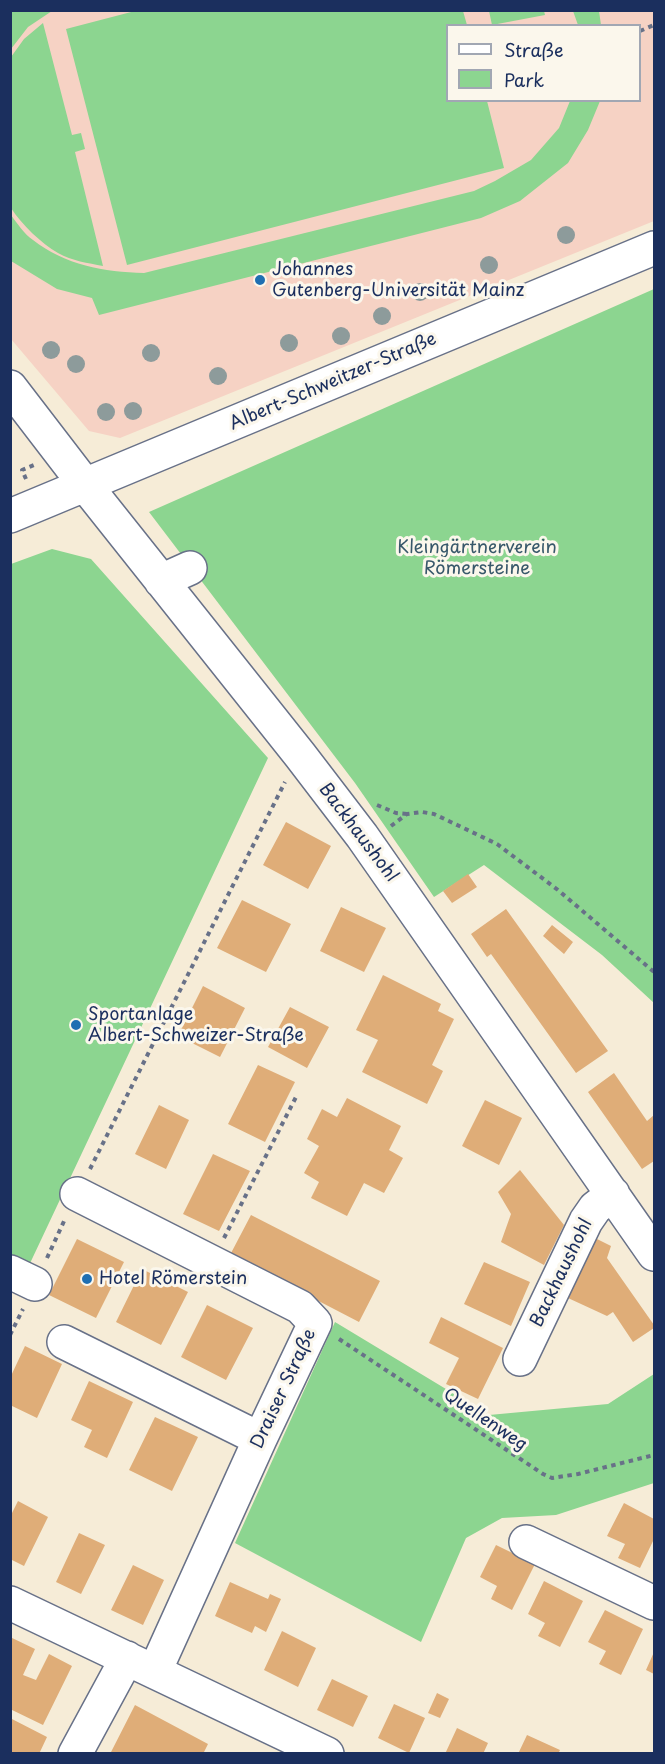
<!DOCTYPE html>
<html>
<head>
<meta charset="utf-8">
<style>
	body { margin:0 }
	#map { position:relative; width:665px; height:1764px; overflow:hidden; background:#f6ecd7; font-family:"Playpen Sans",sans-serif }
	canvas { display:block }
	.frame { position:absolute; inset:0; border:12px solid #1b2f5e; pointer-events:none }
	.legend { position:absolute; left:446px; top:24px; width:195px; height:78px; box-sizing:border-box; background:#fbf7ec; border:2px solid #a1a7b3; margin:0; padding:8px 10px; list-style:none; font-size:18px; color:#1b2f5e }
	.legend li { display:flex; align-items:center; gap:12px; height:30px }
	.legend b { width:30px; border:2px solid #a1a7b3 }
</style>
</head>
<body>
<div id="map">
<canvas width="665" height="1764"></canvas>
<div class="frame"></div>
<ul class="legend">
<li><b style="height:8px;background:#fff"></b>Straße</li>
<li><b style="height:16px;background:#8cd590"></b>Park</li>
</ul>
</div>
<script>
const c = document.querySelector('canvas').getContext('2d');
c.lineJoin = 'round';
function fillPath(path, color) {
  c.fillStyle = color;
  c.fill(path, 'evenodd');
}
function strokePath(path, color, width, dash) {
  c.strokeStyle = color;
  c.lineWidth = width;
  c.lineCap = dash ? 'butt' : 'round';
  c.setLineDash(dash || []);
  c.stroke(path);
}
function label(font, color, halo, rows, align = 'center') {
  c.font = font + ' "Playpen Sans",sans-serif';
  c.lineWidth = 6;
  c.setLineDash([]);
  c.textBaseline = 'middle';
  c.strokeStyle = halo;
  c.fillStyle = color;
  for (const [text, x, y, turn = 0] of rows) {
    c.save();
    c.translate(x, y);
    c.rotate((+turn || 0) * Math.PI / 180);
    c.textAlign = isNaN(turn) ? turn : align;
    if (halo) c.strokeText(text, 0, 0);
    c.fillText(text, 0, 0);
    c.restore();
  }
}
fillPath(new Path2D(`
	M10,11h644v210l-534,217 -31,-7 -78,-92zM448,26h192v74h-192z`), '#f6d2c4');
fillPath(new Path2D(`
	M11,10h41v1l-24,16 -17,22z
	M135,11h328l4,14 -19,1v74l39,1 17,67 -377,97 -61,-236z
	M544,11l1,4 -53,10 -3,-14z
	M573,11h26l2,14h-23z
	M43,23l29,112 9,-2 4,16 -10,3 28,114c-15,-3 -31,-5 -45,-13 -17,-10 -36,-28 -47,-45v-151l13,-18z
	M570,101h30l-12,29 -20,33 -48,38 -39,17 -382,97 -7,-17 -35,-9 -46,-28v-46c6,8 13,19 22,25 32,25 71,32 111,33l330,-82 21,-10 36,-21 28,-32z
	M654,289v714l-52,-48 -118,-90 -50,32 -79,-114 -206,-271z
	M52,549l39,10 177,199 -252,535 -5,-2v-727z
	M335,1322l154,93 119,-11 46,-30v109l-98,32 -54,3 -36,20 -45,104 -186,-99z`), '#8cd590');
fillPath(new Path2D(`
	M286,822l45,24 -23,43 -45,-24z
	M468,874l9,13 -25,16 -9,-12z
	M242,900l49,24 -25,48 -49,-24z
	M341,907l45,21 -22,44 -44,-21z
	M506,909l102,142 -32,22 -85,-119 -4,3 -16,-23z
	M552,925l21,17 -9,12 -21,-18z
	M383,975l58,29 -3,7 16,8 -22,46 11,6 -16,33 -65,-32 16,-32 -22,-10z
	M203,986l42,22 -25,49 -42,-21z
	M290,1007l39,20 -22,41 -39,-21z
	M258,1065l37,17 -30,60 -37,-18z
	M614,1073l33,48 7,-6v46l-12,8 -54,-77z
	M347,1098l54,28 -12,24 14,8 -19,35 -20,-10 -17,33 -36,-18 8,-16 -15,-9 15,-27 -12,-7 15,-30 15,8z
	M485,1100l37,18 -23,47 -37,-19z
	M159,1105l30,15 -23,49 -31,-15z
	M213,1154l37,17 -31,60 -36,-17z
	M520,1170l44,55 -20,40 -43,-23 10,-28 -13,-22z
	M251,1215l129,66 -21,41 -129,-67z
	M595,1238l16,8 -4,12 47,67v3l-21,14 -20,-30 -6,4 -39,-18z
	M77,1239l47,23 -28,56 -47,-23z
	M484,1262l46,20 -19,44 -47,-22z
	M142,1269l46,23 -27,53 -45,-23z
	M207,1305l46,23 -27,52 -45,-23z
	M441,1317l62,31 -25,51 -32,-15 13,-26 -30,-15z
	M25,1346l37,18 -25,54 -27,-13v-27z
	M89,1381l44,21 -26,56 -23,-11 8,-17 -21,-10z
	M155,1417l43,20 -26,54 -43,-21z
	M18,1501l30,16 -24,49 -14,-7v-42z
	M624,1503l30,16v20l-14,29 -22,-10 7,-14 -18,-8z
	M79,1533l26,12 -24,49 -25,-12z
	M496,1545l39,19 -23,46 -21,-11 6,-13 -17,-9z
	M133,1565l31,15 -21,45 -32,-15z
	M544,1581l39,20 -23,46 -22,-11 7,-13 -17,-9z
	M230,1582l38,17 2,-5 11,5 -15,33 -11,-6 -3,7 -37,-17z
	M605,1610l38,19 -22,46 -22,-11 7,-13 -18,-9z
	M282,1631l34,17 -18,39 -34,-17z
	M10,1637l25,12 -12,26 13,5 13,-26 23,12 -29,59 -33,-16 2,-12 -2,-1z
	M654,1652v22l-8,-4z
	M332,1679l36,17 -15,31 -36,-17z
	M437,1693l12,6 -9,19 -12,-5z
	M394,1704l31,14 -16,35 -31,-15z
	M135,1705l73,39 -5,10h-93z
	M10,1718l37,19 -8,17h-29z
	M457,1728l31,15 -5,11h-38z
	M527,1735l33,15 -2,4h-40z`), '#dfad78');
const minor = new Path2D(`
	M10,387l76,99 214,269 62,81 292,418
	M10,516l644,-268
	M161,581l29,-13
	M77,1194l223,113 15,16 -55,116 -105,232
	M10,1272l25,12
	M64,1342l196,97
	M520,1359l66,-138 9,-13 18,-14
	M526,1542l128,61
	M10,1603l317,151
	M75,1754l52,-96`);
strokePath(minor, '#687188', 36);
strokePath(new Path2D(`
	M640,31l14,-6
	M26,479l-4,-9 12,-5
	M377,805l19,8 11,1
	M391,826l16,-12 15,-2 12,2 63,30 61,46 96,82
	M90,1169l195,-387
	M224,1238l72,-141
	M47,1258l18,-39
	M10,1335l13,-26
	M339,1339l204,135 9,4 26,-4 76,-19`), '#687188', 4, [4.5, 4.5]);
strokePath(minor, '#fff', 33);
c.fillStyle = '#8d9b9b';
for (const [x, y] of [
	[566,235],
	[489,265],
	[420,292],
	[382,316],
	[341,336],
	[289,343],
	[51,350],
	[151,353],
	[76,364],
	[218,376],
	[133,411],
	[106,412]
]) {
  c.beginPath();
  c.arc(x, y, 9, 0, 2 * Math.PI);
  c.fill();
}
for (const [x, y, r, color] of [
	[260,280,6,"#1f6fb2"],
	[76,1025,6,"#1f6fb2"],
	[87,1279,6,"#1f6fb2"]
]) {
  const dot = new Path2D();
  dot.arc(x, y, r, 0, 2 * Math.PI);
  c.fillStyle = color;
  c.fill(dot);
  strokePath(dot, '#fbf7ec', 2);
}
label('18px', '#1b2f5e', '#fbf7ec', [
	["Johannes",272,270],
	["Gutenberg-Universität Mainz",272,291],
	["Sportanlage",88,1015],
	["Albert-Schweizer-Straße",88,1036],
	["Hotel Römerstein",99,1279]
], 'left');
label('18px', '#1b2f5e', '#fbf7ec', [
	["Albert-Schweitzer-Straße",333,382,-23],
	["Backhaushohl",358,833,53],
	["Backhaushohl",562,1273,-64],
	["Draiser Straße",284,1389,-65],
	["Quellenweg",485,1420,34]
]);
label('18px', '#37586a', '#fbf7ec', [
	["Kleingärtnerverein",477,548],
	["Römersteine",477,569]
]);
</script>
</body>
</html>
